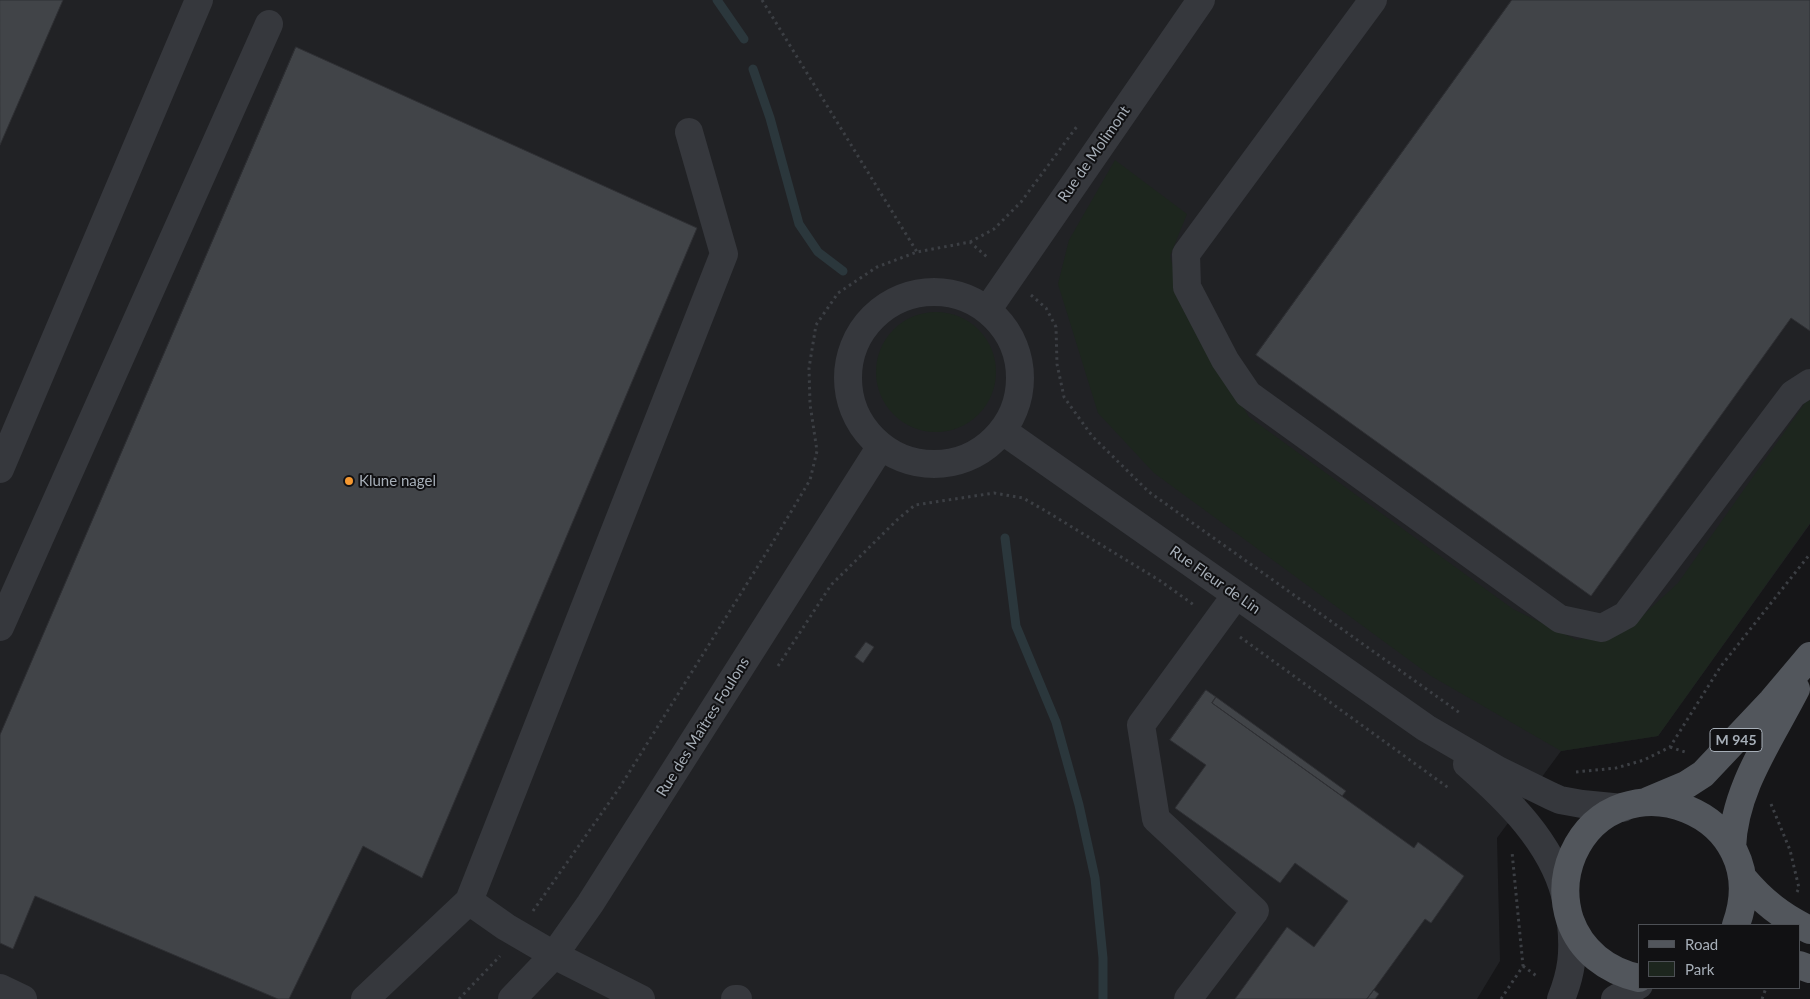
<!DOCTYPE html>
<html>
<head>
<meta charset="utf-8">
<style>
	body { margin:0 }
	#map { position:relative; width:1810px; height:999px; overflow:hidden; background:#161618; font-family:Lato,sans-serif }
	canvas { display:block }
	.legend { position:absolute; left:1638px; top:924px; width:162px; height:65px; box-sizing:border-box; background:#111113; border:1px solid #4d5055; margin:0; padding:6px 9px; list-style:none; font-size:15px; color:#a7afb8 }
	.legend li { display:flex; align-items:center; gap:10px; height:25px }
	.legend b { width:25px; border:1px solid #4d5055 }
</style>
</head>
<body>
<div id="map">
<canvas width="1810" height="999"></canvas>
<ul class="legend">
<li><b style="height:6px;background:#52565c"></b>Road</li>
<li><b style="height:14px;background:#1d261e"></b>Park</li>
</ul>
</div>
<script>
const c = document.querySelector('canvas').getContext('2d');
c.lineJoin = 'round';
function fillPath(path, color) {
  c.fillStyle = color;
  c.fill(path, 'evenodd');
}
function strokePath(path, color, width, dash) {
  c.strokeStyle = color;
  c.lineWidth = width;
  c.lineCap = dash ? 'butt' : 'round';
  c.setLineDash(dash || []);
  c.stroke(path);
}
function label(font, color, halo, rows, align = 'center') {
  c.font = font + ' Lato,sans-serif';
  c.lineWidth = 4;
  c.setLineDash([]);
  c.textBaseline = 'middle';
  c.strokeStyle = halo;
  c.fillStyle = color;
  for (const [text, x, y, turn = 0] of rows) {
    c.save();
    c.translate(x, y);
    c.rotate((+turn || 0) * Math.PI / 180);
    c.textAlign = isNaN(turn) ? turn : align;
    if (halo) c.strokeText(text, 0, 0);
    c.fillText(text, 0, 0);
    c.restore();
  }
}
fillPath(new Path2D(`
	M0,0h1810v524l-152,212 -97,15 -64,87 3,123 -23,38h-1477z`), '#212225');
fillPath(new Path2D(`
	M1115,160l72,54 -17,42 14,53 65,108 264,192 64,31 53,-13 48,-44 127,-180 5,-3v123l-152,213 -97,15 -130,-75 -277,-203 -56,-60 -40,-129 11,-44z
	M876 372a60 60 0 1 1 120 0a60 60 0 1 1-120 0Z`), '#1d261e');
strokePath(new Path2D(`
	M717,0l27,39
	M753,69l17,49 29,106 19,28 25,19
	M1005,538l11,88 40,96 23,83 16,73 8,80v41`), '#2b373c', 9);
const building = new Path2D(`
	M0,0h63l-63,145z
	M1512,0h298v331l-19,-13 -200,278 -335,-241z
	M296,47l401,181 -275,650 -59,-32 -74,153h-11l-243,-103 -22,53 -13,-6v-208z
	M866,642l8,5 -11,16 -8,-6z
	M1206,690l10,7 -4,6 202,145 4,-6 46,34 -33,47 -6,-4 -58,80h-132l52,-72 27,20 34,-46 -53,-38 -15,20 -105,-75 31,-43 -36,-25z
	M1216,697l130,94 -4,5 -130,-93z
	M1374,990l5,4 -4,5h-8z`);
fillPath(building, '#414448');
strokePath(building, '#2f3034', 1);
strokePath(new Path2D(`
	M762,0l155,252
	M970,242l24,-13 27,-27 57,-77
	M1031,295l15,13 10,19 1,37 7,33 28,39 57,56 311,221
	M1240,637l210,152
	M778,666l53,-81 67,-66 17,-14 79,-12 29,5 21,12 115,70 35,25
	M1670,747l15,5
	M1576,772l40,-4 28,-8 26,-13 51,-81 89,-112
	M1771,804l19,46 9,38 -2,4
	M533,911l87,-124 153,-245 37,-62 7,-29 -7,-47 -1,-36 7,-43 22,-32 39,-26 40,-15 53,-10 18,16
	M1523,966l15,11
	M459,999l41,-43
	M1501,999l22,-33 -11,-114
	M1762,999l4,-11`), '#3c3f44', 3, [2.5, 4]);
strokePath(new Path2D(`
	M1373,0l-187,254 1,33 38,73 23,34 312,225 42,9 24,-13 167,-221 17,-11
	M848 378a86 86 0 1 1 172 0a86 86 0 1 1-172 0Z
	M988,309l213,-309
	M1003,431l423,297 72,42 53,26 9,4 22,4 41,4
	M0,469l199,-469
	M0,627l269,-603
	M1467,764c41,36 84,78 98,131
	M469,901l37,26 48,28 87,44
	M0,988l23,11
	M365,999l104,-98 255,-647 -35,-122
	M512,999l42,-44 36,-51 291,-458
	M735,999h3
	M1188,999l67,-88 -99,-92 -15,-94 95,-130
	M1561,999c11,-27 13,-47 10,-76
	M1615,999l24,-14`), '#36383d', 28);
strokePath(new Path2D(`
	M1648,801l38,-16 17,-11 69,-73 38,-45
	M1732,848c2,-59 38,-108 64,-159
	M1742,877c20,24 40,40 68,53
	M1799,965l11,4
	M1639,978c-32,-7 -58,-27 -69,-58 -7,-22 -6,-45 3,-66 46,-101 204,-42 163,71`), '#52565c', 28);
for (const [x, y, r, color] of [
	[349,481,5,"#f59830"]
]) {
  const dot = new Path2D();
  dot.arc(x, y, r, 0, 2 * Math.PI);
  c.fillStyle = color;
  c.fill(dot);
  strokePath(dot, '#111113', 2);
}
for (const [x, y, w] of [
	[1736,740,52]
]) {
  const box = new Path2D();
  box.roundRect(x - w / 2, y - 11.5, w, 23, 4);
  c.fillStyle = '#111113';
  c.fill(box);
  strokePath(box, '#a7afb8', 1);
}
label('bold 14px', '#a7afb8', null, [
	["M 945",1736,740]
]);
label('15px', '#a7afb8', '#111113', [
	["Rue de Molimont",1094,154,-55],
	["Rue Fleur de Lin",1215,580,35],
	["Rue des Maîtres Foulons",703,727,-58]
]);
label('15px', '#a7afb8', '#111113', [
	["Klune nagel",359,481]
], 'left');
</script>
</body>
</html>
